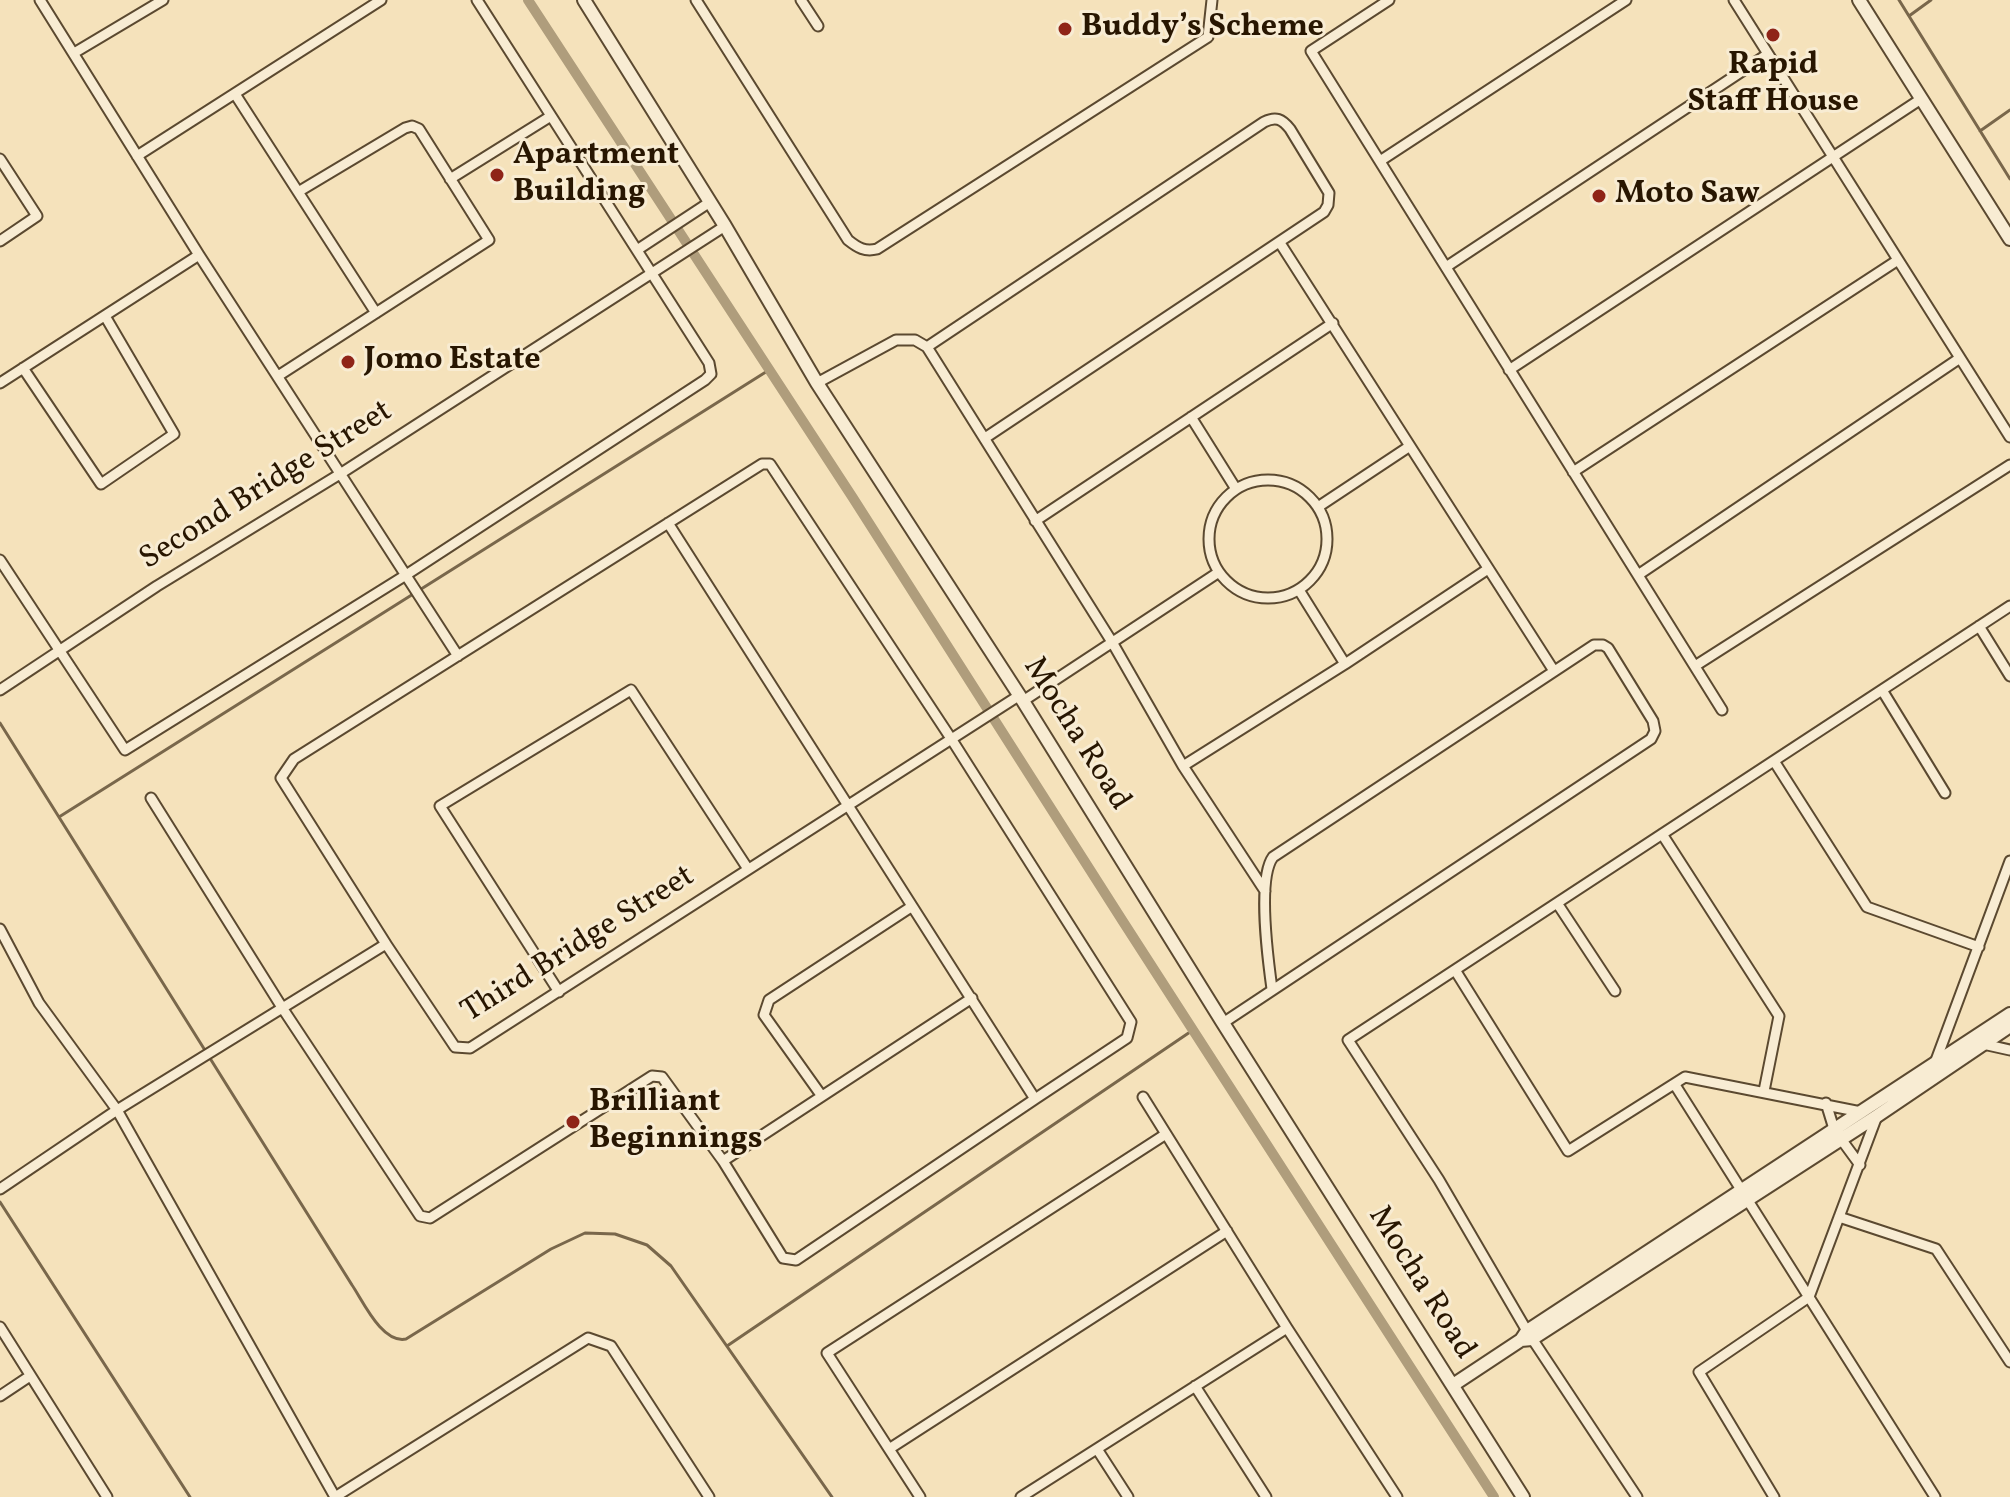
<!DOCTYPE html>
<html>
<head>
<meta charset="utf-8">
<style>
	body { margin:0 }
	canvas { display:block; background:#f5e2bb }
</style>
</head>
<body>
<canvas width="2010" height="1497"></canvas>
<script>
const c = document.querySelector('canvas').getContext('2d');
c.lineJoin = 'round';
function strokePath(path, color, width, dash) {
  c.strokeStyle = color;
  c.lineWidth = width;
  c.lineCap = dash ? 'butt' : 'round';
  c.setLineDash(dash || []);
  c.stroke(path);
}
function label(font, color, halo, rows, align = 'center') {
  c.font = font + ' Vollkorn,serif';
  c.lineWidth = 6;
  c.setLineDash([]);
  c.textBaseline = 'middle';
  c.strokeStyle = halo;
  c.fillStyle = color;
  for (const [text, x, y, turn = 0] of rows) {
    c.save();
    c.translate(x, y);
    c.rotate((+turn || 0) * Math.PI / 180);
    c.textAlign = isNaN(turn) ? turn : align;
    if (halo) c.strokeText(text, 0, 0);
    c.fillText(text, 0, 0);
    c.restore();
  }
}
strokePath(new Path2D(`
	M1899,0l111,179
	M1909,16l22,-16
	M1980,131l30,-21
	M0,723l352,562c11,16 30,59 54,54l145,-90 34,-16 30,1 32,11 24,21 161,231
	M59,817l710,-447
	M0,1202l190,295
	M727,1346l466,-316`), '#79674b', 3);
strokePath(new Path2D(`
	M528,0l325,498 269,422 372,577`), '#af9d7c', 10);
const minor = new Path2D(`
	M40,0l159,255 259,401
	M696,0l152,240c10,8 17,12 29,9l331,-212 4,-37
	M801,0l17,26
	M1389,0l-78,51 411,659
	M1734,0l276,437
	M74,53l89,-53
	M235,94l141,219
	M137,156l244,-156
	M0,159l37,57 -37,25
	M1380,161l246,-161
	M450,179l101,-63
	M1280,243l274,428
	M637,250l73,-48
	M1446,267l322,-213
	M927,347l337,-225c12,-6 18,-3 26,7l39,64 -1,12 -4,7 -339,226
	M23,368l78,116 73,-50 -69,-118
	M1509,370l412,-271
	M278,376l211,-136 -70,-111 -7,-3 -7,2 -107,64
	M0,383l199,-128
	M817,383l79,-43h19l12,7 185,295 71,124 82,125
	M1191,417l45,72
	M1573,472l325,-212
	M1209 539a59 59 0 1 1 118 0a59 59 0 1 1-118 0Z
	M1318,507l92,-61
	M1035,521l298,-198
	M0,560l125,190 281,-175 299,-195 6,-6 -2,-11 -232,-363
	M1638,575l322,-217
	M1299,590l46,74
	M1979,626l31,50
	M1695,666l315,-201
	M0,690l157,-104 183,-112 385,-248
	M1882,690l63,103
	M1023,701l196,-129
	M1774,761l93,146 112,40
	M1183,766l162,-102 143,-95
	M151,798l132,211 137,207 10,2 222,-142 10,1 61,84 60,97 13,2 239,-161
	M1662,834l117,182 -15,75
	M1557,903l58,88
	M0,929l39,74 78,107 218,387
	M386,944l-105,-166 13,-19 468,-295h8l182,276 179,282 -4,16 -92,61 -367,-576
	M1455,970l113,181 117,-74 176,35
	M559,992l-119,-186 191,-116 117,179
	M1223,1023l428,-284 4,-8 -2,-10 -45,-73 -5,-3h-9l-321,212c-16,22 -5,103 -1,132
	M1983,1044l27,6
	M1935,1063l75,-202
	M1675,1085l260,412
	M821,1095l-57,-80 5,-15 142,-93
	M1143,1097l144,231 110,169
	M1826,1103l8,26
	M1841,1139l19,26
	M723,1161l249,-163
	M0,1189l117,-79 269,-166 69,103 15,1 550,-353
	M1839,1217l97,32 74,113
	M0,1327l107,170
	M1195,1386l71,111
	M0,1396l30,-20
	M889,1449l338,-218
	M1097,1449l31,48
	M335,1497l253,-159 23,8 98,151
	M920,1497l-93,-144 339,-219
	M1021,1497l266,-169
	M1637,1497l-110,-166 -88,-151 -91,-140 662,-434
	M1774,1497l-75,-125 110,-75 68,-181`);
const tertiary = new Path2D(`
	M584,0l141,226 92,157 206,318 200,322 300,474
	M1859,0l151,239
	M1521,1340l11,-1 345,-223 133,-90
	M1453,1385l68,-45 6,-9 483,-317`);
strokePath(minor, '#5b4930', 13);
strokePath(tertiary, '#5b4930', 16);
strokePath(minor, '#f8ecd3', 9);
strokePath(tertiary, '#f8ecd3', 12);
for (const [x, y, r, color] of [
	[1065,29,8,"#8f2418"],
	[1773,35,8,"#8f2418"],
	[497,175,8,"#8f2418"],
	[1599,196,8,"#8f2418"],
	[348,362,8,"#8f2418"],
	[573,1122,8,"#8f2418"]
]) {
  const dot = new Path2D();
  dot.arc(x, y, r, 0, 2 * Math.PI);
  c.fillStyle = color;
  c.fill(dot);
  strokePath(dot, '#f8ecd3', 3);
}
label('bold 32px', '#281601', '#f8ecd3', [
	["Buddy’s Scheme",1081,29],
	["Rapid",1773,67,"center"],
	["Staff House",1773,104,"center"],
	["Apartment",513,157],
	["Building",513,194],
	["Moto Saw",1615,196],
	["Jomo Estate",364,362],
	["Brilliant",589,1104],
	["Beginnings",589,1141]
], 'left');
label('32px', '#281601', '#f8ecd3', [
	["Second Bridge Street",267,487,-32],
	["Mocha Road",1075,735,58],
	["Third Bridge Street",579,946,-32],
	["Mocha Road",1420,1284,58]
]);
</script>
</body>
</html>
